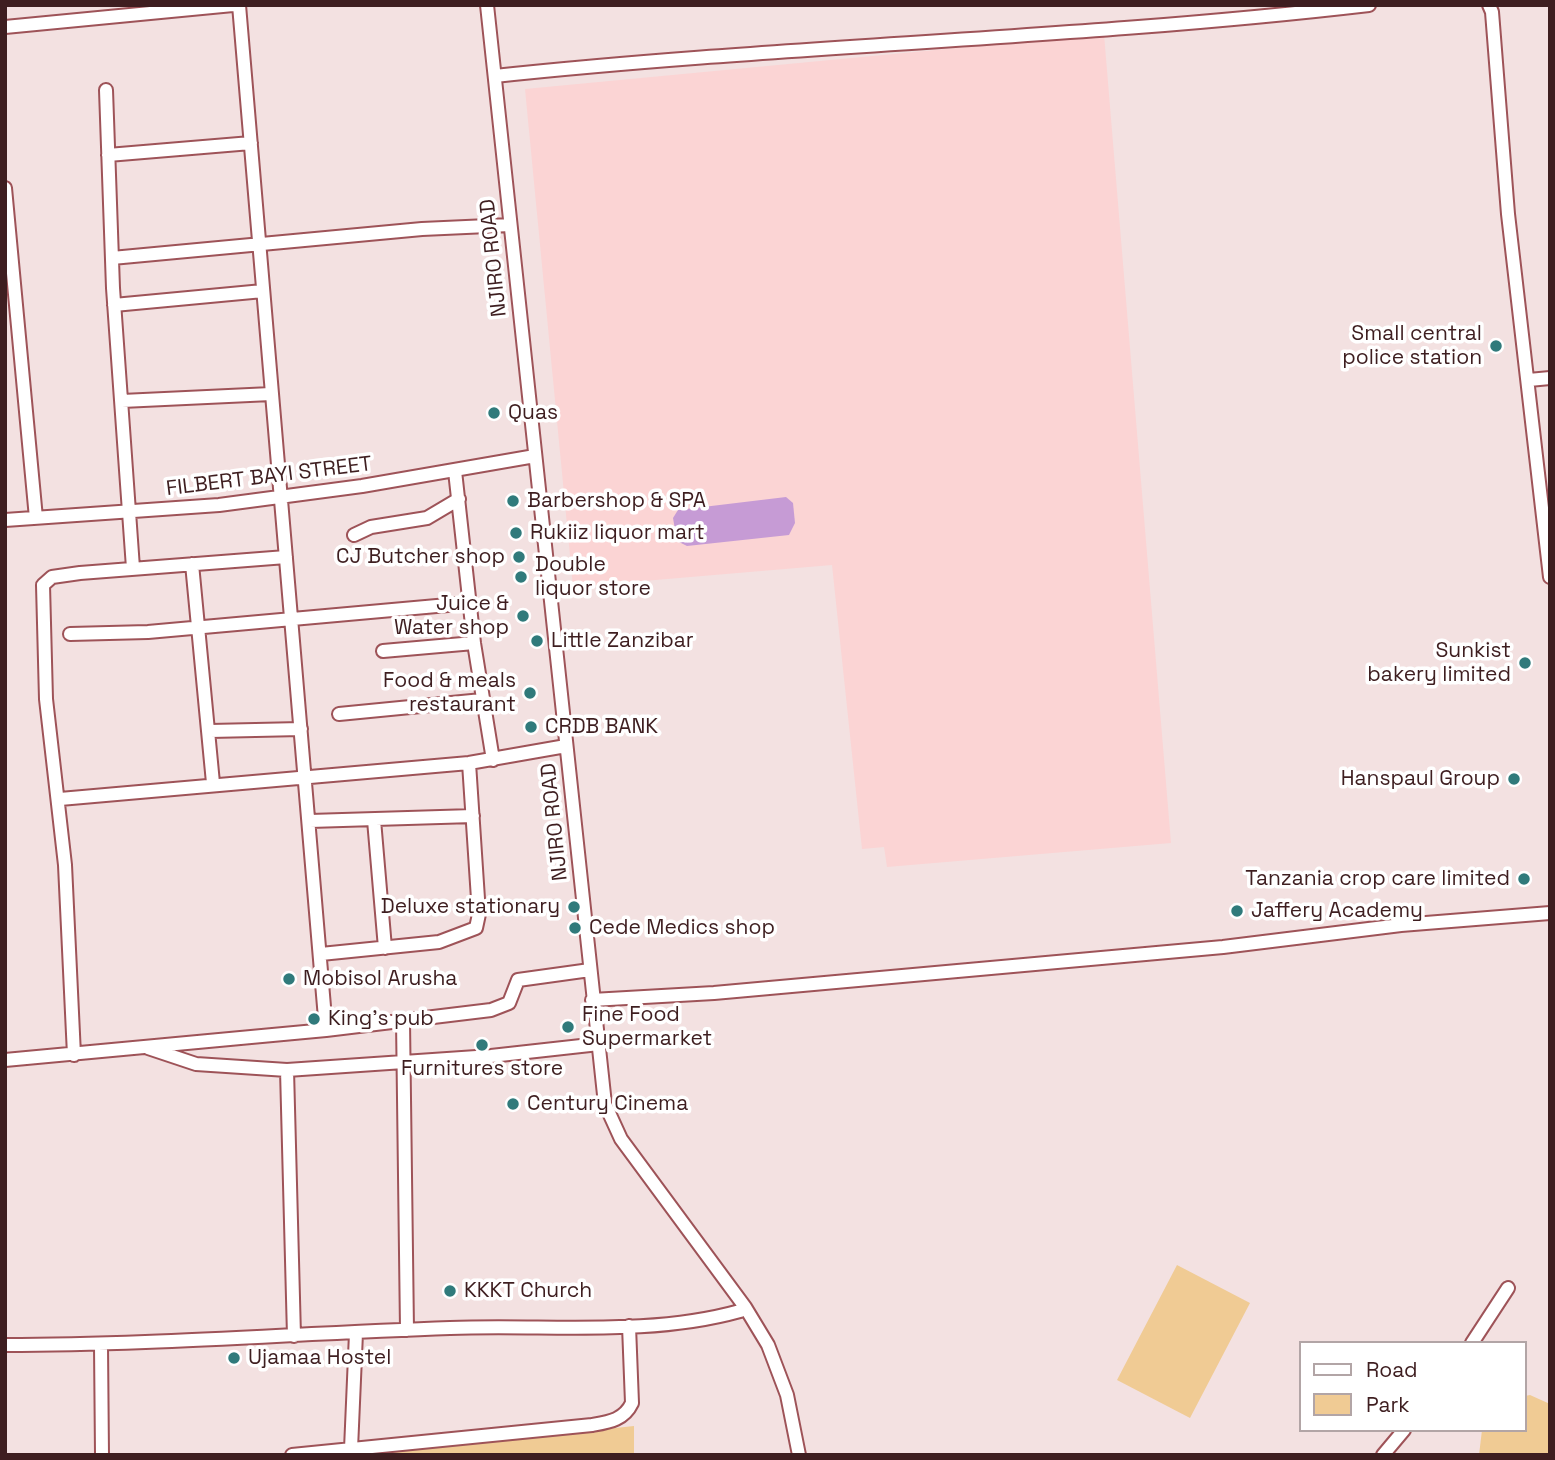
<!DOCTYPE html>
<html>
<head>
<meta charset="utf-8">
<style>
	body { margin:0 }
	#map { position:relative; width:1555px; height:1460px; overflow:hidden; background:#f3e1e1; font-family:"Space Grotesk",sans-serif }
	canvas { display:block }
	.frame { position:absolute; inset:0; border:7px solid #3e1e20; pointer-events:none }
	.legend { position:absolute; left:1299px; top:1341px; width:228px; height:91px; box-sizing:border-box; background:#fff; border:2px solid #b2a5a6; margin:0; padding:9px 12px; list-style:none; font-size:21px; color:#3e1e20 }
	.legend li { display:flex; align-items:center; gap:14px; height:35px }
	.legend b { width:35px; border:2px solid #b2a5a6 }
</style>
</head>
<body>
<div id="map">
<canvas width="1555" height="1460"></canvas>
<div class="frame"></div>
<ul class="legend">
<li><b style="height:9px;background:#fff"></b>Road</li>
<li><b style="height:19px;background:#f0cb94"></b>Park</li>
</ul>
</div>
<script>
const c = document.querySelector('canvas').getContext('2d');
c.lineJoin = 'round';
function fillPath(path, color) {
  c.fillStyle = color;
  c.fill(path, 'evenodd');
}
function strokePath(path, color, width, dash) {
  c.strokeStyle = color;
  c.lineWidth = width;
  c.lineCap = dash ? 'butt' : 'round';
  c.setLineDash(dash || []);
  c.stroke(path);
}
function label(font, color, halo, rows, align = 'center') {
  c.font = font + ' "Space Grotesk",sans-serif';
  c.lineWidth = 7;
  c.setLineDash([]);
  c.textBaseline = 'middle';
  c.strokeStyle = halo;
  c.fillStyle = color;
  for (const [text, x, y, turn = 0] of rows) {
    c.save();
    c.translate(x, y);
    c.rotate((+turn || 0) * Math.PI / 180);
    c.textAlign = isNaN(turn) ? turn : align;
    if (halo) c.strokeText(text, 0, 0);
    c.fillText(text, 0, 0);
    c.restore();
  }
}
fillPath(new Path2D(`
	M1104,34l67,809 -284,24 -3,-20 -22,2 -30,-284 -259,22 -48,-498z`), '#fbd4d4');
fillPath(new Path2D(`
	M1177,1265l73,38 -60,115 -73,-38z
	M1530,1395l20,9v51h-71l3,-25h43v-34z
	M634,1426v29h-271z`), '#f0cb94');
fillPath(new Path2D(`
	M786,497l7,6 2,20 -6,12 -102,11 -10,-5 -4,-23 5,-8z`), '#c69bd5');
const minor = new Path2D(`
	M239,5l87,1025
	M487,5l118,1099 16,35 124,168 23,38 19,50 12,60
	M1489,5l3,7 16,202 42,363
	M5,27l228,-22
	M495,76c291,-31 583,-37 874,-71
	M106,90l7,198 20,280
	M108,155l143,-12
	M5,188l31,330
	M112,258l310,-29 88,-4
	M114,305l149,-14
	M1529,380l21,-2
	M122,401l149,-7
	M455,471l19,172 19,117
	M5,520l214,-15 143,-19 173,-30
	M354,535l17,-8 56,-9 32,-19
	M192,564l21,219
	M70,634l78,-2 322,-29
	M383,651l91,-8
	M339,714l143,-14
	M210,731l91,-2
	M60,799l409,-36 97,-17
	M374,820l11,128
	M310,821l163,-5
	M321,954l118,-12 37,-14 3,-14 -10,-151
	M592,1000l122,-7 509,-46 178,-22 149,-12
	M403,1021l4,309
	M148,1048l48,16 91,6 204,-14 108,-12
	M74,1055l-9,-190 -19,-166 -3,-114 9,-8 28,-4 206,-16
	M5,1060l321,-30 165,-20 18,-7 9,-23 72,-10
	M287,1070l7,266
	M1472,1343l36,-55
	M5,1345c149,0 296,-12 445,-17 95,-4 197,9 290,-17l5,-4
	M101,1346l1,109
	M351,1449l5,-116
	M292,1455l300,-30c17,-3 32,-5 40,-22l-3,-77
	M1383,1455l21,-25`);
strokePath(minor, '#9e5358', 16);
strokePath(minor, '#fff', 12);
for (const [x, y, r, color] of [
	[1496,346,7,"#307a7b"],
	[494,413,7,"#307a7b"],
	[513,501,7,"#307a7b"],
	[516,533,7,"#307a7b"],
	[519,557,7,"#307a7b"],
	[521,577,7,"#307a7b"],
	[523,616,7,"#307a7b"],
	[537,641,7,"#307a7b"],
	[1525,663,7,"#307a7b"],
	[530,693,7,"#307a7b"],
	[531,727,7,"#307a7b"],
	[1514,779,7,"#307a7b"],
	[1524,879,7,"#307a7b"],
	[574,907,7,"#307a7b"],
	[1237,911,7,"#307a7b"],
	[575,928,7,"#307a7b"],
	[289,979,7,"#307a7b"],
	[314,1019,7,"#307a7b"],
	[568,1027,7,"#307a7b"],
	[482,1045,7,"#307a7b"],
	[513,1104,7,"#307a7b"],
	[450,1291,7,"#307a7b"],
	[234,1358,7,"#307a7b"]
]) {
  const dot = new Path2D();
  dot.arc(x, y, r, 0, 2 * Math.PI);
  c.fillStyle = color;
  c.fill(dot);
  strokePath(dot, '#fff', 2.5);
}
label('21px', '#3e1e20', '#fff', [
	["NJIRO ROAD",494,258,-96],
	["FILBERT BAYI STREET",269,477,-7],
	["NJIRO ROAD",555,822,-96]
]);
label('21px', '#3e1e20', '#fff', [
	["Small central",1482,334,"right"],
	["police station",1482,358,"right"],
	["Quas",508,413],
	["Barbershop & SPA",527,501],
	["Rukiiz liquor mart",530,533],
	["CJ Butcher shop",505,557,"right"],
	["Double",535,565],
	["liquor store",535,589],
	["Juice &",509,604,"right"],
	["Water shop",509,628,"right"],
	["Little Zanzibar",551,641],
	["Sunkist",1511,651,"right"],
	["bakery limited",1511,675,"right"],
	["Food & meals",516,681,"right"],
	["restaurant",516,705,"right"],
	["CRDB BANK",545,727],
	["Hanspaul Group",1500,779,"right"],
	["Tanzania crop care limited",1510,879,"right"],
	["Deluxe stationary",560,907,"right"],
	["Jaffery Academy",1251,911],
	["Cede Medics shop",589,928],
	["Mobisol Arusha",303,979],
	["Fine Food",582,1015],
	["Supermarket",582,1039],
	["King's pub",328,1019],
	["Furnitures store",482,1069,"center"],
	["Century Cinema",527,1104],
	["KKKT Church",464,1291],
	["Ujamaa Hostel",248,1358]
], 'left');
</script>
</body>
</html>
